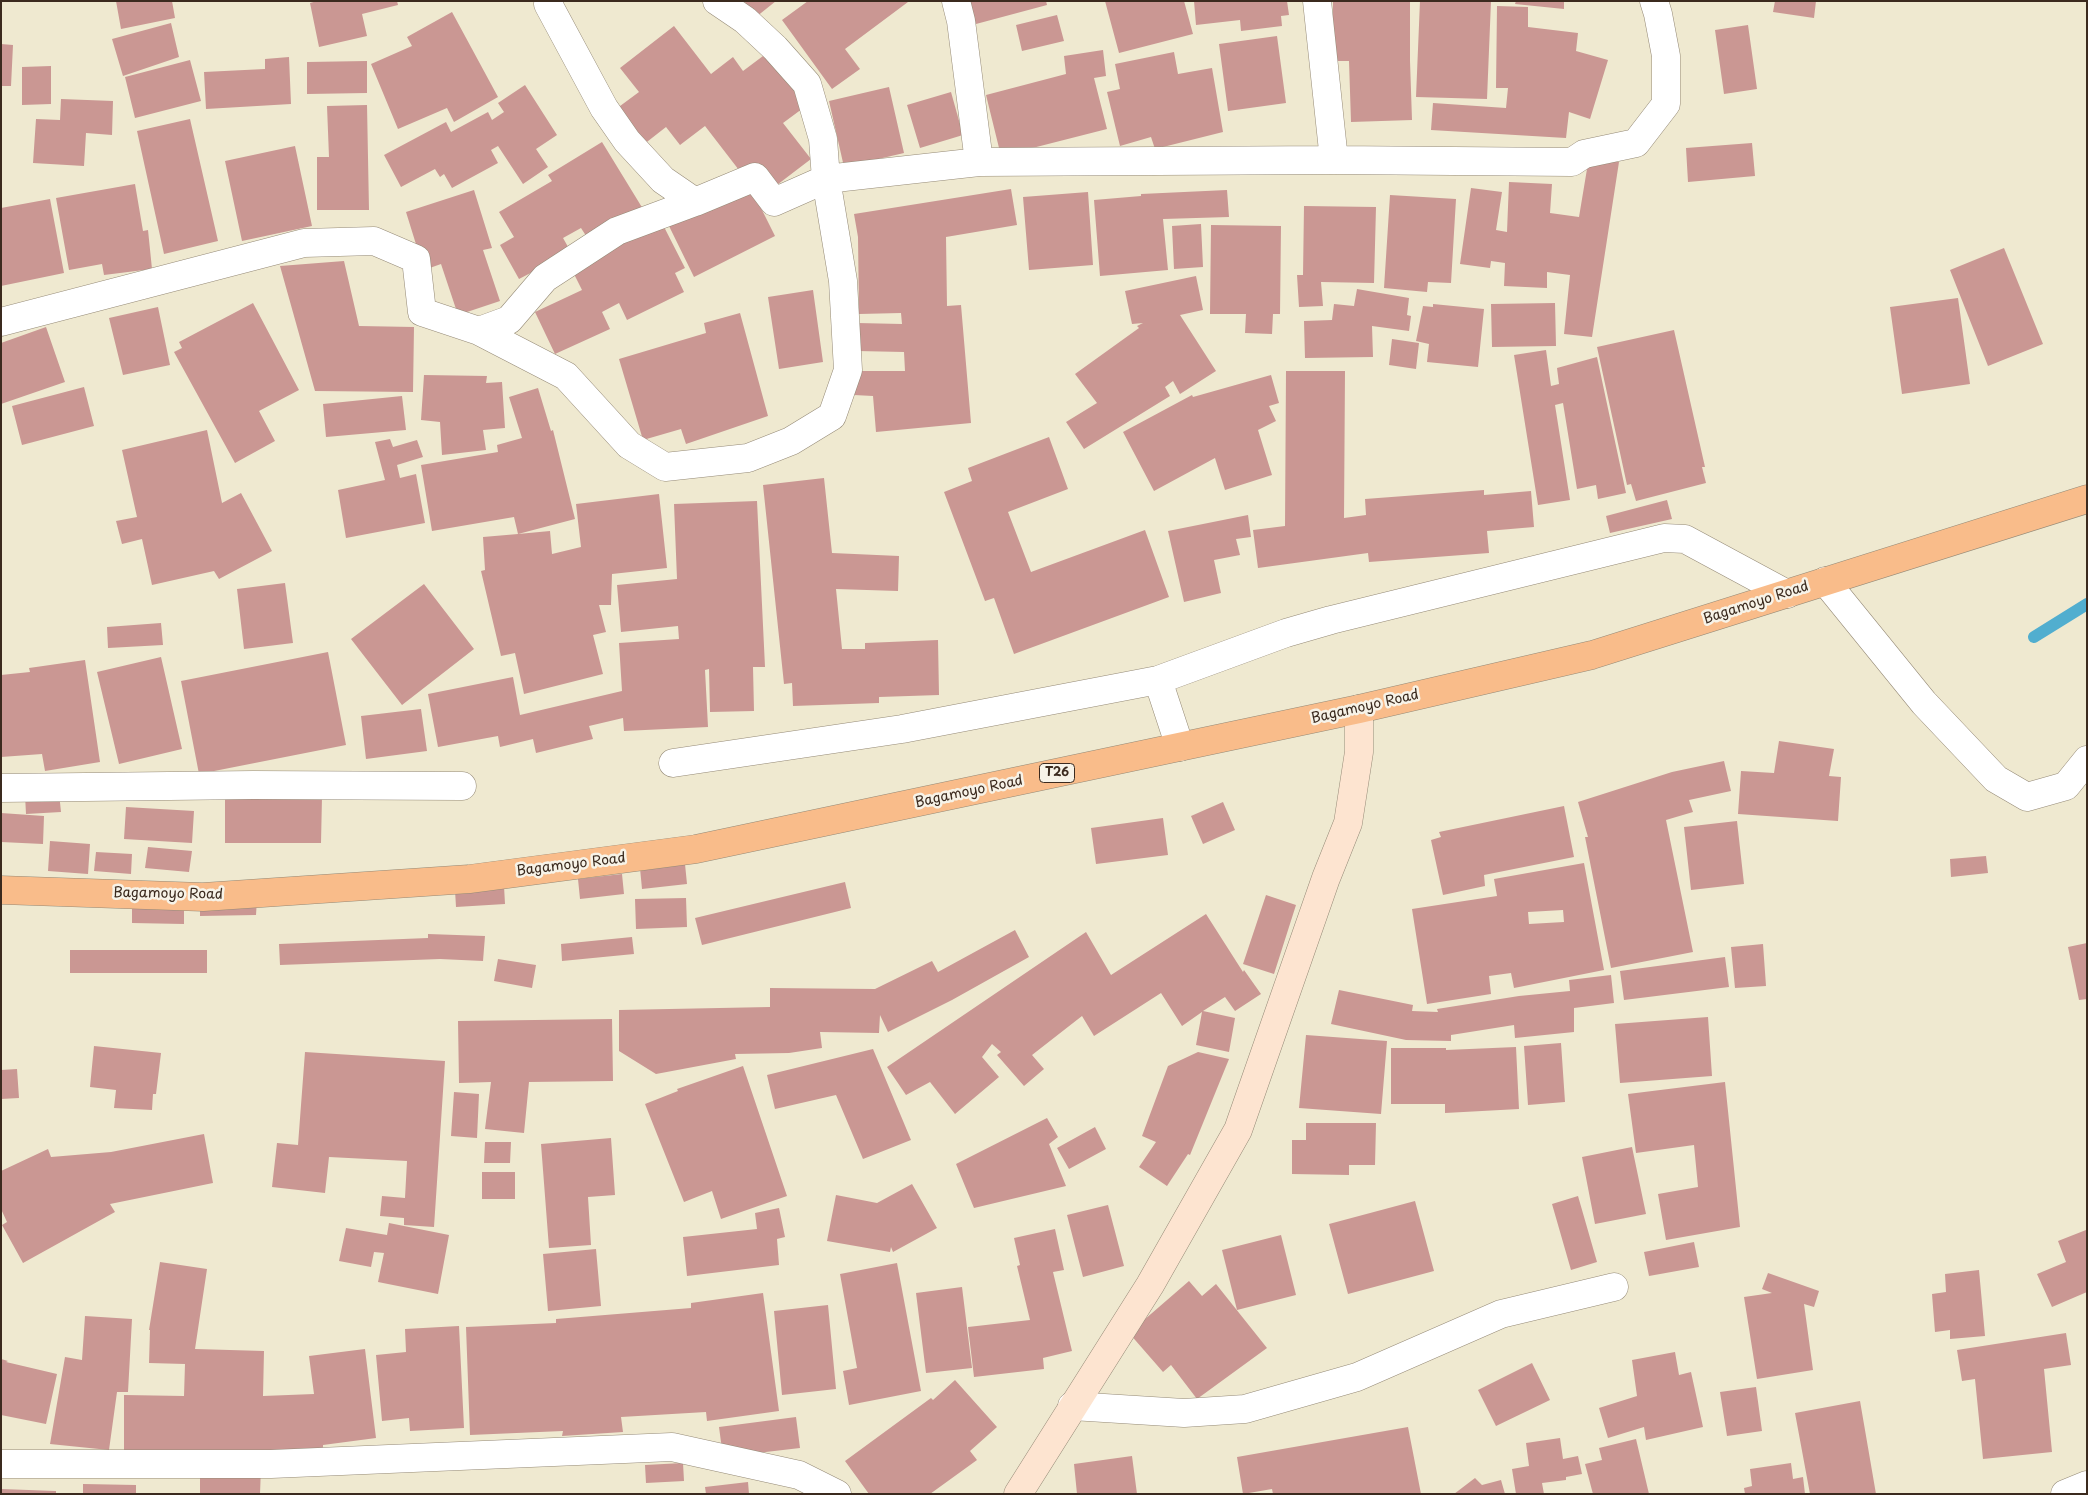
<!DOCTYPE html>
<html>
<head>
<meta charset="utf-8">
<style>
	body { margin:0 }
	#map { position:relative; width:2088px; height:1495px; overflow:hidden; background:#efe9d0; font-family:"Playpen Sans",sans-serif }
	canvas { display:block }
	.frame { position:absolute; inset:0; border:2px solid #3b2a1e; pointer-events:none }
</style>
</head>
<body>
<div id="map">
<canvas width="2088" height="1495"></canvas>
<div class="frame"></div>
</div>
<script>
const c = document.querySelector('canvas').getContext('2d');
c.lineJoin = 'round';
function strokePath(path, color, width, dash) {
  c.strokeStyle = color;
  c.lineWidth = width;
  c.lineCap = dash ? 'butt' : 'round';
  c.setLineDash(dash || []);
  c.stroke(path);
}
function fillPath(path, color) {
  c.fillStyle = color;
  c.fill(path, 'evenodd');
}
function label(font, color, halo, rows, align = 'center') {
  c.font = font + ' "Playpen Sans",sans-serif';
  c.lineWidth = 5;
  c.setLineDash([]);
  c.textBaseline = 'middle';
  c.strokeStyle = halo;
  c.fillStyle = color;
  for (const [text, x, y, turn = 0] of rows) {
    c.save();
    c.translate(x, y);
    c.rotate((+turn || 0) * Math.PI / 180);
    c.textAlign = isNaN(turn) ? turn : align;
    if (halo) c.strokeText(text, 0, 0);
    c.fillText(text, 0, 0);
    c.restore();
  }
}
strokePath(new Path2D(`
	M2034,637l53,-33`), '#51aecf', 12);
fillPath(new Path2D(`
	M116,1h56l3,17 -54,11z
	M317,1h80l1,4 -36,9 5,22 -48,11 -9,-44z
	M744,1h32l-20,16z
	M808,1h99l1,1 -63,47 15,20 -28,20 -50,-69z
	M970,1h76l1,4 -71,19z
	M1105,1h79l9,33 -74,19z
	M1194,1h93l2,14 -8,1 1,10 -41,5 -1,-11 -44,5z
	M1333,1h77v60l2,59 -61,2 -2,-61h-16z
	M1420,1h71l-4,98 -71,-2z
	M1516,1h48v8l-49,-5z
	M1775,1h41l-2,17 -41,-6z
	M1497,6l31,1v20l50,6 -2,18 32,9 -18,59 -21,-7 -3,26 -135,-8 2,-27 73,5 2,-20h-12z
	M452,12l46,85 -44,25 -7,-14 -49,21 -27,-65 41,-18 -5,-9z
	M1057,15l7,26 -42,10 -6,-26z
	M171,23l8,34 -56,19 -11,-37z
	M1748,25l9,64 -33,5 -9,-64z
	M674,26l37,48 22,-17 10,14 24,-18 39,53 -23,17 28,36 -38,29 -18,-25 -13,11 -37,-48 -25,19 -14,-18 -23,18 -27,-36 23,-17 -19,-24z
	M1277,36l9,67 -58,8 -9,-67z
	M1,44l12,1 -2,41h-10z
	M1103,50l3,26 -12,2 13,51 -106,27 -15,-61 80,-21 -2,-18z
	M1174,52l4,22 34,-6 11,64 -68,17 -4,-12 -31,9 -13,-54 13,-3 -5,-25z
	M289,57l2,47 -85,5 -2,-37 61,-3v-10z
	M190,60l11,41 -66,17 -10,-41z
	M367,61v32l-60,1v-32z
	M51,66v38l-29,1v-38z
	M525,85l32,50 -21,14 12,18 -25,17 -25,-38 -7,4 7,13 -46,25 -8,-14 -4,3 -5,-8 -34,18 -17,-32 62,-33 5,10 37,-20 4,8 12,-8 -6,-9z
	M889,87l15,66 -60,14 -15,-66z
	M951,92l12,43 -43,13 -13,-43z
	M61,99l52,2 -1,34 -26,-2 -2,33 -51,-3 3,-44 24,1z
	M367,105l2,105h-52v-53h12l-2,-51z
	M190,119l28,122 -54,13 -27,-123z
	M602,142l41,67 -53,33 -9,-14 -18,10 8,14 -52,27 -19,-34 14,-8 -15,-25 53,-31 -4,-6z
	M1752,143l3,33 -67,6 -2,-34z
	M295,146l17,80 -70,15 -17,-80z
	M1589,157l30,5 -27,175 -28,-3 6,-59 -23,-3v16l-43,-2 1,-23 -14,-2 -1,7 -30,-4 11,-76 31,4 -6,38 11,2 2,-50 43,2 -2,29 29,4z
	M135,184l8,47 5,-1 4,39 -48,6 -2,-11 -33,6 -13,-72z
	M750,186l25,50 -81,41 -25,-51z
	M1011,189l6,36 -71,12 1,69 14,-1 10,118 -95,9 -3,-36 -19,-1 1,-24h50l-1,-19 -47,-1v-28l45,1 -1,-11 -42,1 -1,-77 -4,-23z
	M474,190l18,58 -9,2 17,51 -42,14 -17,-51 -17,6 -18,-58z
	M1227,190l2,27 -66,2 5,51 -68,6 -6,-76 47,-4v-2z
	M1088,192l5,73 -64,5 -6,-73z
	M1390,195l66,4 -5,84 -23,-1 -1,10 -43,-4z
	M50,199l14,74 -63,13v-78z
	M1304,206l72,1 -2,76 -53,-1 2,24 -24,1 -2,-32h6z
	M660,219l25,49 -10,5 9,19 -57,28 -8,-17 -17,9 8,17 -55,25 -20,-42 47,-22 -12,-24z
	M1201,224l2,43 -29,2 -2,-43z
	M1211,225l70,1 -1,88h-7l-1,20 -27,-1 1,-19h-36z
	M2004,248l39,96 -55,22 -38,-96z
	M344,261l15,65 55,1 -1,65 -98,-1 -35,-125z
	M1196,276l7,34 -23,5 36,56 -36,23 -7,-13 -8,6 5,9 -86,53 -18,-27 31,-19 -22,-29 64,-46 -2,-2 6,-3 -11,1 -7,-33z
	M1357,289l52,9 -2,17 4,1 -2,15 -37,-5 1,31 -68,1 -1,-37 28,-1 2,-16 20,2z
	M813,290l10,72 -44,7 -11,-72z
	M1958,298l12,86 -68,10 -12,-87z
	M253,303l46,87 -40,21 16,30 -40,22 -61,-111 8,-4 -3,-6z
	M1555,303l1,43 -64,1 -1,-43z
	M1433,304l51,5 -6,58 -51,-5 2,-18 -13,-3 7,-35 10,1z
	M158,307l12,58 -47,10 -14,-57z
	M740,313l28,103 -82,28 -5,-15 -38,11 -24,-81 87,-26 -2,-10z
	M46,327l19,55 -64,22v-61z
	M1674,330l31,137h-3l4,16 -70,18 -5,-17 -4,1 -30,-138z
	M1392,339l27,4 -3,26 -27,-4z
	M1546,350l5,36 8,-2 -2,-16 40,-11 29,136 -28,6 -2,-14 -19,4 -14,-86 -8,2 15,95 -32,5 -24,-150z
	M1286,371h59l-1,147 22,-3 -1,-16 119,-9v5l47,-4 3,36 -47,4 2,22 -120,9 -1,-9 -110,15 -5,-38 32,-4z
	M424,375l63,1 -1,7 16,-1 3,46 -22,2 3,20 -44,5 -2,-33 -19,-2z
	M1271,375l8,28 -10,3 7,15 -18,9 14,45 -47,15 -10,-32 -61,33 -31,-59 69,-37 1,2z
	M84,387l10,39 -72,19 -10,-39z
	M538,388l13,43 2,-1 22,89 -57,15 32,-3 2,23 29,-7 -5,-43 83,-10 8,74 -55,6 -1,31h-12l7,27 -13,3 10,39 -79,20 -9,-41 -14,3 -20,-85 4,-1 -2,-33 35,-3 -4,-17 -82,14 -11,-66 77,-13 -1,-7 25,-7 -13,-41z
	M402,396l4,34 -80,7 -3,-33z
	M207,430l15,73 19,-10 31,58 -53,28 -5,-8 -62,14 -10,-46 -20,5 -6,-23 21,-4 -15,-67z
	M1049,437l19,52 -60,23 23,60 114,-42 24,67 -155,57 -20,-56 -9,3 -41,-109 28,-11 -4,-13z
	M390,439l3,8 24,-7 6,17 -26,8 3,13 16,-4 9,49 -79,15 -8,-48 47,-10 -10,-38z
	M824,478l8,75 67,3 -1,35 -62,-2 6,60h23v-6l73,-3 1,55 -60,2v6l-86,3 -1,-23 -8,1 -21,-199z
	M1667,500l5,19 -62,14 -4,-17z
	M757,501l8,166h-12l1,44 -44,1 -1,-43 -4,1 3,57 -84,4 -1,-13 -34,8 4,13 -57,14 -3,-14 -33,8 -2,-11 -60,11 -10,-53 85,-17 7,38 102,-24 -3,-48 60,-4 -1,-13 -57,6 -4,-47 60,-6 -3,-75z
	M1248,515l3,22 -15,2 4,16 -26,5 7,33 -37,9 -16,-71z
	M285,583l8,60 -49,6 -7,-60z
	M424,584l50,65 -72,56 -51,-66z
	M161,623l2,22 -55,3 -1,-21z
	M328,652l18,93 -147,29 -18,-93z
	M161,657l21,92 -63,15 -22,-92z
	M85,660l15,102 -55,9 -3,-17 -41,3v-82l29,-3 -1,-4z
	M421,709l6,42 -61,8 -5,-43z
	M1779,741l55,8 -5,27 12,1 -3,44 -100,-7 3,-43 33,2z
	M1724,761l7,30 -42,9 4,12 -27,8 27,132 -82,16 -26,-131h3l-10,-35 94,-30z
	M59,793l2,19 -35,2 -1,-19z
	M225,796l97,1 -1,46h-96z
	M1223,802l12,28 -32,14 -12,-28z
	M1564,806l10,51 -90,18 1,11 -42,9 -12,-55 10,-3 -2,-5z
	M126,807l68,4 -2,32 -68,-4z
	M1,813l43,3 -1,28 -42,-2z
	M1163,818l5,37 -72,9 -5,-36z
	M1737,821l7,63 -53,6 -7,-63z
	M50,841l40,3 -2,30 -40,-3z
	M148,847l44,4 -3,21 -44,-4z
	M96,852l36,2 -1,20 -37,-3z
	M1986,856l2,17 -37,4 -1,-18z
	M1584,863l20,107 -90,18 -3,-15 -22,3 2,18 -64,10 -15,-95 85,-13 -3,-17zM1563,910l1,12 -35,2 -1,-12z
	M685,864l2,20 -45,5 -2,-21z
	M622,874l2,20 -44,5 -2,-20z
	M845,882l6,26 -149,37 -7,-27z
	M504,886l1,18 -49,3 -1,-17z
	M1266,895l30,10 -22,69 -31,-10z
	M686,898l1,29 -51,2 -1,-30z
	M257,899l-1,16 -56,1v-16z
	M132,906h52v18l-52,-1z
	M1206,914l37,58 1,-2 17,24 -26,17 -10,-14 -22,14 32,7 -6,34 -33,-7 6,-33 -20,14 -21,-33 -67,43 -12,-20 -50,39 12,14 -20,17 -27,-31 4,-3 -9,-8 -10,13 17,20 -44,37 -25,-32 -24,13 -19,-28 199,-135 25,43z
	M1015,930l14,27 -77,43 -64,32 -8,-17 -1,18 -59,-1 2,16 -33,5 -54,1 1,5 -80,15 -37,-23v-41l151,-3v-19l105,1 57,-28 6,11z
	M428,934l57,2 -2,25 -43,-2 -160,6 -1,-21 149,-6z
	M632,937l2,17 -72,7 -1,-17z
	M2087,943v56l-8,1 -11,-53z
	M1763,944l3,42 -31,2 -4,-41z
	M70,950h137v23h-137z
	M1725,957l4,30 -105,13 -4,-29z
	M498,959l38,6 -4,23 -38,-7z
	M1611,975l3,28 -40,5v24l-59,6 -1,-13 -63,10v6l-45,-1 -75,-16 8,-34 74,15 -1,6 26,1 -1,-3 82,-13 51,-5 -1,-11z
	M1708,1017l4,59 -92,7 -5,-59z
	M612,1019l1,62 -84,1 -5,51 -39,-4 6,-47 -32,1 -1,-62z
	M1306,1035l81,6 -6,73 -82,-6z
	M1561,1043l4,59 -37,3 -4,-59z
	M94,1046l67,7 -5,41h-3l-1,16 -38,-2 2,-18 -26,-3z
	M1516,1047l3,62 -74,4v-9h-54v-56h55v2z
	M873,1049l38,91 -48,19 -27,-64 -61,14 -8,-34z
	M305,1052l140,9 -11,166 -30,-2v-7l-24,-2 2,-20 23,2 2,-37 -78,-4 -4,36 -53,-6 5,-44 21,2z
	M1198,1052l31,7 -39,96 -2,-1 -21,32 -28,-19 17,-25 -14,-6 26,-70z
	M743,1066l44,130 -66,23 -9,-28 -28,11 -39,-98 33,-13 -1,-2z
	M17,1069l2,29 -18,1v-29z
	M1725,1082l15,145 -74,13 -8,-46 40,-7 -4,-42 -58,8 -8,-59z
	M454,1092l25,2 -2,44 -26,-2z
	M1047,1118l11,19 -9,7 17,42 -92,22 -18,-44z
	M1306,1123h70l-1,42h-26v10l-57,-1v-34h14z
	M1095,1127l11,22 -37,20 -12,-21z
	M204,1134l9,49 -103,21 5,8 -92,51 -21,-38 5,-3 -6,-13v-38l47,-22 3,8 60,-5z
	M611,1138l4,57 -27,2 3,48 -42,3 -8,-104z
	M485,1142h26l-1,21h-26z
	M1632,1147l14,67 -51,10 -13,-67z
	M482,1172h33v27h-33z
	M912,1184l25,44 -44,24 -2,-5 -1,5 -63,-11 9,-46 41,8z
	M1578,1196l19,66 -26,8 -19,-66z
	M1415,1201l19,70 -86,23 -19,-70z
	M1108,1205l16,61 -41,11 -16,-62z
	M779,1208l6,29 -8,2 2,26 -92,11 -4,-39 74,-8 -2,-16z
	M389,1223l60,12 -11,59 -60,-12 6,-29 -10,-1 -3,15 -32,-6 7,-33 41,7z
	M1055,1229l9,41 -11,2 19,79 -29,7 1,11 -70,8 -6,-50 62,-7 -13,-54 3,-1 -6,-27z
	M2086,1230l1,62 -35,15 -15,-33 29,-12 -8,-21z
	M1281,1235l15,60 -59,15 -15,-60z
	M1694,1242l5,25 -50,9 -5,-24z
	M596,1249l5,57 -53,5 -5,-57z
	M160,1262l47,7 -12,80 69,2 -1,45 51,-2 -5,-38 56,-7 11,89 -53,7v10l-73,-5h-126v-55l60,1 1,-32 -36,-1 1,-33h-1z
	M897,1263l24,128 -72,14 -6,-34 14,-3 -17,-94z
	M1979,1270l6,66 -35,3v-9l-15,2 -3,-38 14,-2 -1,-18z
	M1768,1273l51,18 -5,16 -10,-3 9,66 -56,9 -13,-82 28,-4 -10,-4z
	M1189,1281l13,15 14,-12 51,64 -70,51 -26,-34 -8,7 -34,-39z
	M962,1287l10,81 -46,5 -10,-80z
	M763,1293l16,118 -72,10 -1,-9 -85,5 2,15 -61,4 1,-5 -93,4 -4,-108 90,-4v-4l135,-11v-5z
	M828,1305l8,84 -54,6 -8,-84z
	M85,1316l47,3 -4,73h-11l-8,58 -59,-6 15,-87 17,3z
	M459,1326l5,102 -54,3 -1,-13 -27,3 -6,-66 30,-3 -1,-23z
	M2066,1333l5,32 -27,4 8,83 -69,7 -8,-80 -13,2 -5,-31z
	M1675,1352l4,23 12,-3 12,55 -57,13 -2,-13 -36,11 -9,-30 38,-12 -5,-36z
	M1,1359l7,2 -2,1 51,12 -11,50 -45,-9z
	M1532,1363l18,37 -54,26 -18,-36z
	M955,1380l42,47 -27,24 7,9 -47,34h-61l-24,-33 86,-63 2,2z
	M1756,1387l6,44 -35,5 -7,-44z
	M1860,1401l16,93h-66l-15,-81z
	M796,1417l4,31 -77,9 -4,-30z
	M1408,1427l13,67h-148l-1,-5 -29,5 -6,-37z
	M1560,1438l3,21 15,-3 4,18 -16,3v3l-24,3 2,11h-28l-4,-25 17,-3 -3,-23z
	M1636,1439l13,55h-56l-8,-30 17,-4 -3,-12z
	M1132,1456l5,38h-60l-3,-30z
	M683,1463l1,18 -38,2 -1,-18z
	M1791,1463l2,16 10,-2 2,17h-60l-1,-6 8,-2 -2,-17z
	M200,1466l61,1 -1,27h-60z
	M1475,1478l7,7 19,-5 4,14h-51z
	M748,1482l1,12h-43l-1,-7z
	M83,1484l53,1v9h-53z
	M1,1489l55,2v3h-55z`), '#ca9793');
const street = new Path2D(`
	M956,1l5,20 18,141
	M1317,1l17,159
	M548,4l56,104 23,33 36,39 32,22
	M1,322l303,-79 70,-2 42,18 6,53 57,19 87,45 63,69 36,22 83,-9 43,-17 41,-25 16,-46 -5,-89 -17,-102 -3,-40 -16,-55 -32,-36 -30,-28 -28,-19
	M479,331l30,-11 36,-42 72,-47 78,-29 60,-25 19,25 52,-23 153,-17 355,-2 238,2 12,-8 52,-11 30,-39v-48l-8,-42 -4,-13
	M1825,581l99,122 72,76 31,18 39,-11 21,-26
	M1158,680l22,67
	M673,763l229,-34 256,-49 128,-47 45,-13 333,-82 21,1 102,55
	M1,788l252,-3 209,1
	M1072,1406l112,7 61,-4 112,-32 144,-63 113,-27
	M1,1464h270l401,-17 127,28 38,19
	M2065,1494l22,-9`);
const secondary = new Path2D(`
	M1018,1494l132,-209 88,-155 88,-252 22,-55 11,-71v-43`);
const highway = new Path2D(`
	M1,890l202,7 266,-18 227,-30 663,-140 233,-54 495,-156`);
strokePath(street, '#958a77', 29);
strokePath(secondary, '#958a77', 29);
strokePath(highway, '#958a77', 29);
strokePath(street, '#fff', 28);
strokePath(secondary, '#fde4d0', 28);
strokePath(highway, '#f9bc8a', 28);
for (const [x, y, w] of [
	[1057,773,35]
]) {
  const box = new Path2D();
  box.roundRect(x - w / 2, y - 9.5, w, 19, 4);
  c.fillStyle = '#f7f3e8';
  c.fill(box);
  strokePath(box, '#3b2a1e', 1);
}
label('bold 12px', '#3b2a1e', null, [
	["T26",1057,773]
]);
label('14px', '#3b2a1e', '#f7f3e8', [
	["Bagamoyo Road",1756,603,-18],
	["Bagamoyo Road",1365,707,-13],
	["Bagamoyo Road",969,792,-12],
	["Bagamoyo Road",571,865,-7],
	["Bagamoyo Road",168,894,1]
]);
</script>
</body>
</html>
